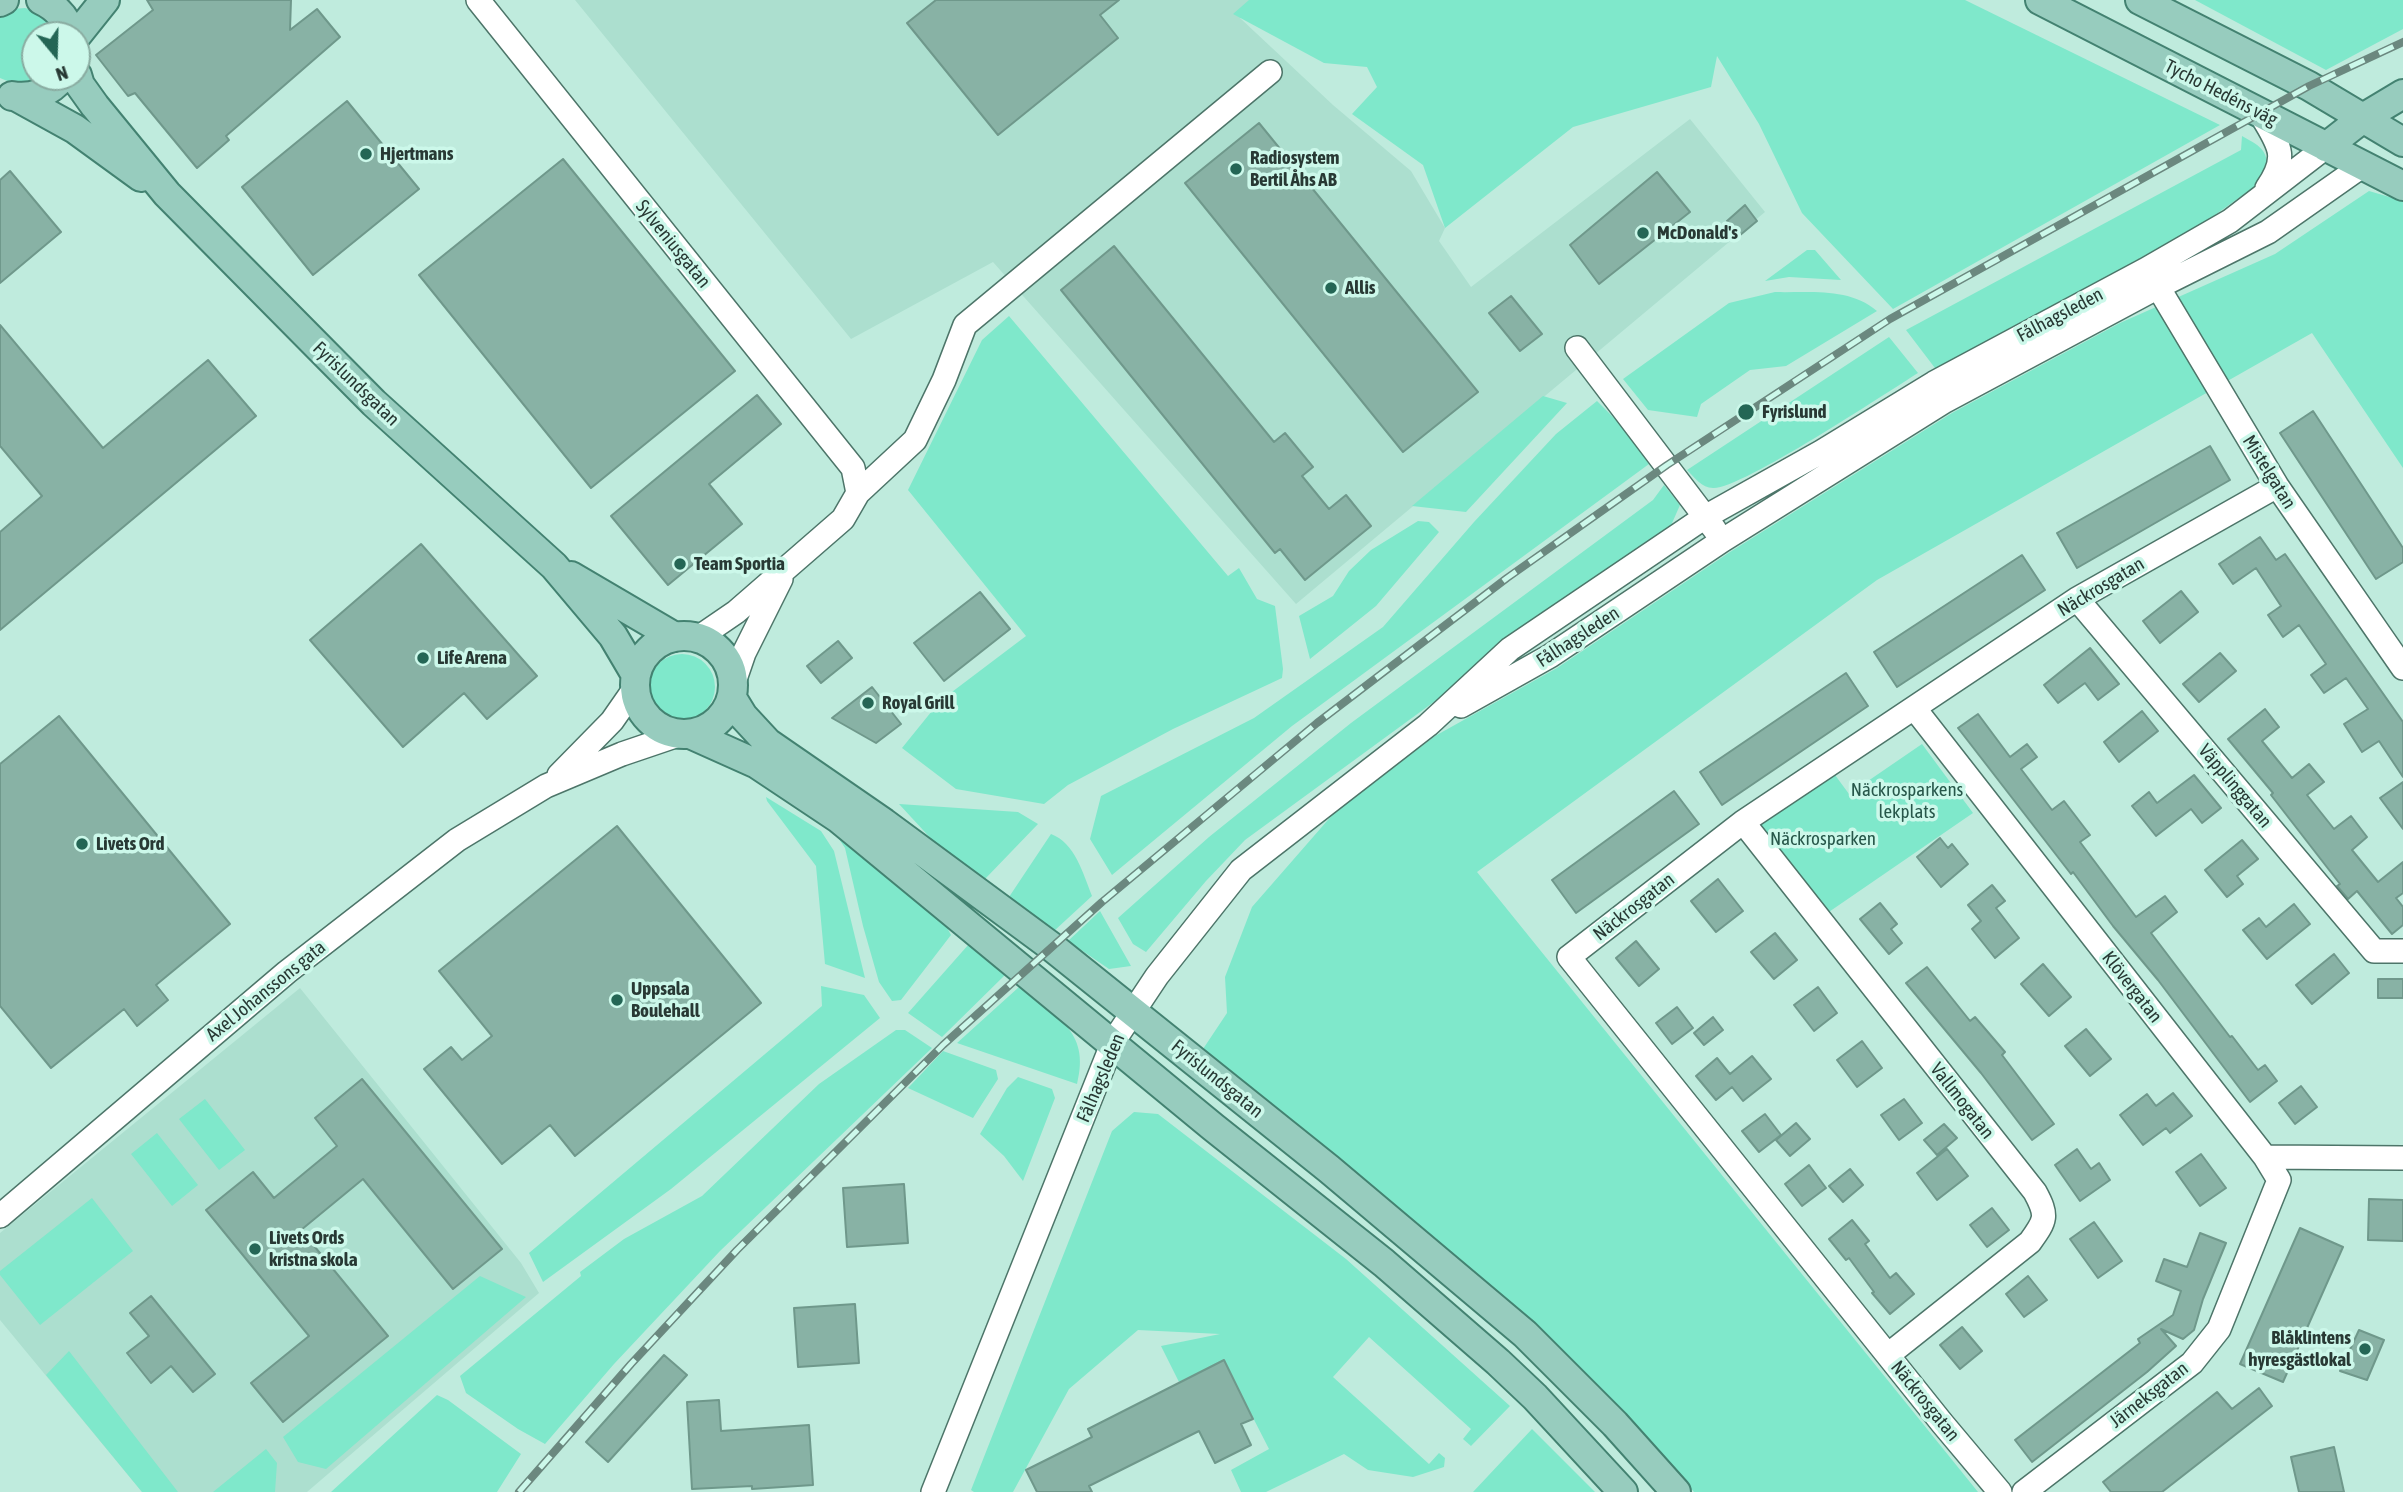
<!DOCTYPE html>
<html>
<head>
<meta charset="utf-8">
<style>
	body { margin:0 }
	#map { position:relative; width:2403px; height:1492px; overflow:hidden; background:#bfebdd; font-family:"Asap Condensed",sans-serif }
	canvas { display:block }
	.north { position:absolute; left:21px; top:21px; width:70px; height:70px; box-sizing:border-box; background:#ccf8ea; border:2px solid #8aaca1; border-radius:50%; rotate:161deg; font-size:19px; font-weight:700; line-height:28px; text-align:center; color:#283934 }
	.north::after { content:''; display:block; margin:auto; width:24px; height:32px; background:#246655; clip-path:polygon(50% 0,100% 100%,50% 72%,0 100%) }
</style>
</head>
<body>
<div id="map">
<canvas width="2403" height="1492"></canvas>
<div class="north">N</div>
</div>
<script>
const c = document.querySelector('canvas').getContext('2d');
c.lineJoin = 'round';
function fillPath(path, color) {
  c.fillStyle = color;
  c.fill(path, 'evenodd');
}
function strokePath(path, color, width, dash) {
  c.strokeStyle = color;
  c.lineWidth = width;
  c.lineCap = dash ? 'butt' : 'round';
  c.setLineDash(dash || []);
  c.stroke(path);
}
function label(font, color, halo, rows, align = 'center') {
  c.font = font + ' "Asap Condensed",sans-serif';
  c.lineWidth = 7;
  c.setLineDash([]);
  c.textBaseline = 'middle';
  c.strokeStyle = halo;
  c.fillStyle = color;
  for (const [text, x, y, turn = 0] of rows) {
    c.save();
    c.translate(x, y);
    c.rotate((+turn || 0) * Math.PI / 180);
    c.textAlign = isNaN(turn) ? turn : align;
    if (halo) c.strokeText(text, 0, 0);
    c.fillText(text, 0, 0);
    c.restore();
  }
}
fillPath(new Path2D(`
	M575,0h676l-11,18 93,87 78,66 34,57 -6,13 32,46 219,-168 75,93 -469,392 -303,-342 -142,77z
	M300,988l221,275 18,30 -232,199h-165l-142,-172v-87z`), '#acdfcf');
fillPath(new Path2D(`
	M1249,0h716l255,125 -327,184 -91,-96 -43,-89 -42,-68 -6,31 -138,40 -128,101 -22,-63 -71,-51 25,-27 -10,-20 -43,-4 -91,-49z
	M2195,0h208v29l-77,41z
	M25,8c18,5 24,11 33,27h-23v42h10c-15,8 -30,8 -45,1v-63l12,-6z
	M2242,136c22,12 26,15 26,41l-60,43 -270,152 -32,-42 335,-180z
	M2369,191l34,10v267l-91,-135 -435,247 -400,292 501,620h-284l-69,-78 -166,-153 -256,-212 24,-36 -2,-36 27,-70 82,-94 101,-77 122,-68 173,-116 222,-139 168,-90 155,-69z
	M1807,250h8l26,30 -52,-3 -24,4z
	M1775,292c34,1 74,-5 102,19l-91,55 -36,4 -49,34 -4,13 -49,-7 -25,-31 106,-76z
	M1009,316l219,260 11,-8 18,31 18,7 8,63 -1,9 -109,51 -105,56 -24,19 -88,-15 -54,-41 38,-47 86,-65 -118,-146 74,-150z
	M1889,337l29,36c-32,20 -178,117 -205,115 -11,0 -19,-11 -26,-18z
	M1543,396l24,7 -101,109 -54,-6z
	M1597,401l27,27 25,36 -357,262 -180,149 -22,-36 11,-43 153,-78 129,-91 91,-105 82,-88z
	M1664,485l16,20 -11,25 -424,310 -39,41 -60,71 -13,-8 -15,-26 91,-81 142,-114 302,-223z
	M1418,521l11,1 10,10 -63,74 -66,53 -11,-43 34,-20 16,-25 22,-21z
	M649 687a33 33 0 1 1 66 0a33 33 0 1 1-66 0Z
	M1922,744l51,69 -150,103 -69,-88 81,-53 14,19z
	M766,797l55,34 13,20 31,127 -40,-14 -9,-98 -49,-65z
	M899,804l119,8 20,12 -53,55 -50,-36z
	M829,824l113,94 9,17 -50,65 -9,1 -13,-19 -16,-56 -18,-78z
	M1051,834c24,9 32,39 41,62l-38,35 -45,-34z
	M1100,911l31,55 -22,3 -41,-28z
	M969,944l36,31 -63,62 -34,-24z
	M821,986l43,9 16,23 -209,171 -128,93 -14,-29 293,-247z
	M1019,987c36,30 72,43 58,97l-120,-41z
	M896,1030h9l27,18 -212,203 -106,113 -69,80 -27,-15 -52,-36 -6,-17 121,-100 -1,-4 44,-33 78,-43 117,-112z
	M943,1051l53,19 2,9 -25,39 -65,-30z
	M1018,1077l34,12 3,9 -32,83 -19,-25 -24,-22 27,-46z
	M205,1099l40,51 -26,20 -40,-51z
	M1134,1112l24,2 188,145 164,147 -39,40 -8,-7 8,-10 -102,-92 -36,40 96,87 10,-11 6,5 -1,9 -31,10 -45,-7 -24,-16 -78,38h-25l-10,-22 38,-21 -45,-88 -45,21 -18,-36 59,-12 -82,-4 -69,59 -56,103h-39l-3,-2 141,-359z
	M157,1133l41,52 -26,21 -41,-52z
	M92,1198l41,53 -93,74 -40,-50v-4z
	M480,1276l46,21 -200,172 -28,-7 -15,-25z
	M69,1351l109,141h-36l-96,-117z
	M437,1395l11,5 73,54 -24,38h-166z
	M1532,1429l63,63h-122z
	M266,1449l11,14 -2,29h-62z`), '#7fe8cb');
const building = new Path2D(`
	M147,0h144l-1,30 27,-21 23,28 -114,99 3,4 -32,28 -62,-75 -7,3 -32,-41 57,-45z
	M936,0h183l-19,15 18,23 -120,97 -91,-112z
	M347,101l72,88 -106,86 -71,-88z
	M1259,123l219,269 -75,60 -218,-269z
	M563,159l172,212 -144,117 -172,-213z
	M10,171l51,61 -61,51v-103z
	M1657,172l33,40 -91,72 -29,-39z
	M1745,205l12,16 -18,15 -12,-15z
	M1114,246l160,196 11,-9 28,34 -11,9 27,33 17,-14 25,31 -66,54 -25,-31 -5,4 -214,-263z
	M1511,296l31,38 -22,17 -31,-38z
	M0,325l103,123 105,-88 48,56 -256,214v-98l42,-36 -42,-50z
	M757,395l24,29 -72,60 33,40 -74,61 -57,-69z
	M2313,411l90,137v14l-27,17 -96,-146z
	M2210,446l20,34 -153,88 -20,-35z
	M2260,537l16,23 9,-6 118,168v55l-24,-36 -17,11 -18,-28 24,-15 -22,-31 -22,15 -13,-18 15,-11 -27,-39 -16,12 -15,-22 13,-9 -25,-38 -23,16 -14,-20z
	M421,544l116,132 -50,43 -23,-26 -61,54 -93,-107z
	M2022,555l23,35 -148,97 -23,-35z
	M2181,591l17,21 -38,31 -17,-22z
	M980,592l30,37 -66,52 -30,-38z
	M838,641l14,17 -31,25 -14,-17z
	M2090,648l29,36 -21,16 -13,-17 -27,20 -14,-18z
	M2220,653l16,18 -37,31 -16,-18z
	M1846,673l22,33 -146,99 -22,-33z
	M872,687l29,37 -25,19 -44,-25z
	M2265,709l14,18 -17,14 30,37 17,-14 15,18 -17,13 27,34 17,-13 16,21 -15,13 26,32 25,-20v31l-7,5 7,9v18l-11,9 -35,-43 -9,8 -11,-13 3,-2 -69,-89 2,-2 -45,-54z
	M2142,711l16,20 -39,31 -15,-20z
	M1978,714l32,43 17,-13 10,13 -16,12 31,41 12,-9 26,34 -10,7 56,75 29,-21 12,16 -26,21 79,104 2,-1 26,34 7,-5 12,16 -27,21 -92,-122 -45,-54 -40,-54 -2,2 -113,-146z
	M59,716l171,208 -74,61 12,15 -31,26 -13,-17 -73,59 -51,-62v-242z
	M2194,775l27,33 -19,15 -11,-14 -35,27 -24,-30 17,-14 8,11z
	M2403,782v47l-23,-31z
	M1674,791l25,33 -123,89 -24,-33z
	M617,826l144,177 -186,153 -25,-31 -48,39 -78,-95 27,-22 11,13 30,-24 -53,-65z
	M1940,838l8,10 4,-4 16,20 -27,23 -24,-30z
	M2242,840l16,19 -21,17 6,8 -16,13 -22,-27z
	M1718,879l25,32 -27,21 -25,-31z
	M1992,885l13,16 -9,7 23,30 -24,20 -23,-29 9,-8 -13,-16z
	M1880,903l17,21 -6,5 11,14 -13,11 -29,-35z
	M2294,904l16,20 -43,35 -24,-29 16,-12 7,9z
	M1775,933l22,27 -23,19 -23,-27z
	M1636,941l23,28 -20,17 -23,-28z
	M2334,954l15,19 -37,31 -16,-19z
	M2043,964l28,33 -22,19 -28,-32z
	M1927,967l43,54 5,-4 30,35 -3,3 52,69 -22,16 -51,-67 -75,-90z
	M2378,979h25v19h-25z
	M1818,987l19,26 -23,18 -20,-26z
	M1677,1007l16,21 -21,16 -16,-21z
	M1713,1017l10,13 -19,15 -10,-12z
	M2086,1029l25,30 -21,17 -25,-30z
	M1862,1041l20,27 -25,19 -20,-27z
	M1752,1056l19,23 -28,22 -11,-14 -16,13 -20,-24 21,-18 13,16z
	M362,1079l140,170 -49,40 -90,-110 -62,51 87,106 -105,86 -32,-39 58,-47 -103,-126 47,-38 21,26 63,-52 -22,-28z
	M2301,1086l16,21 -22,17 -16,-21z
	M2173,1093l19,23 -22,17 -4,-5 -23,17 -23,-30 27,-21 9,12z
	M1904,1099l18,24 -23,17 -18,-25z
	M1765,1114l16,21 -22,17 -17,-21z
	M1796,1123l14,16 -20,17 -14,-16z
	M1944,1124l13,14 -20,17 -13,-15z
	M1947,1149l21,27 -31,24 -20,-27z
	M2077,1149l14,20 8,-6 11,17 -30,21 -25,-36z
	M2201,1154l25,34 -26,18 -24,-34z
	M1809,1165l17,23 -24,18 -17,-22z
	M1850,1169l13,16 -20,17 -14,-16z
	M904,1184l4,59 -61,4 -4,-59z
	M2369,1199l34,1v41l-35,-1z
	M1992,1208l17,22 -22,17 -17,-22z
	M1852,1220l17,21 -4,3 25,34 6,-5 18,21 -24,20 -18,-21 2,-1 -25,-34 -3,2 -17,-21z
	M2094,1222l28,39 -24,17 -28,-39z
	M2300,1228l43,19 -60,135 -43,-18z
	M2200,1233l26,10 -23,56 -9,31 -11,9 -22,-10 15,17 -29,26 -115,90 -17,-22 125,-97 -2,-4 35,-24 8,-24 -25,-10 8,-22 23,8z
	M2028,1276l19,24 -23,17 -18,-23z
	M151,1296l64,78 -22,18 -22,-26 -20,17 -24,-30 22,-17 -19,-23z
	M855,1304l4,59 -61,4 -4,-59z
	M1962,1327l20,24 -22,18 -20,-24z
	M2359,1330l25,10 -17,40 -27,-9z
	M664,1355l23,20 -79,87 -22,-20z
	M1224,1360l29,59 -12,5 10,21 -36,18 -16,-32 -110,55 3,6h-55l-11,-22 66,-33 -4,-8z
	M2259,1388l13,18 -110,86h-51l-8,-10 114,-90 15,17z
	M719,1400l2,31 88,-6 4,60 -61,4v-3l-60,3 -5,-87z
	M2334,1447l10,45h-45l-8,-35z`);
fillPath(building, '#88b2a5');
strokePath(building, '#6f988b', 2);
const minor = new Path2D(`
	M478,0l375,468 5,25 -15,26 -107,93 -38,26
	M2260,113c18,31 30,42 7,75
	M2149,275l9,12 119,199 126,182
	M1577,348l138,182
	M858,493l57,-53 29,-60 21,-55 305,-253
	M2077,599l297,352h29
	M733,685l11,-32 37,-74
	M1461,706l89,-50 173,-116 222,-139 213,-114 110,-55 94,-66
	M1915,709l350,448 14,23 -60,149 -27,34 -168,129
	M559,775l53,-54 23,-33
	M1743,822l292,370c13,24 11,28 -5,50l-142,113
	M2265,1157l138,1
	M0,1216l287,-244 170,-132 89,-54 76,-32 59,-20
	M933,1492l180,-450 44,-66 84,-106 187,-145 82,-76 195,-132 116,-65 113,-69 211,-113 85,-49 96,-74
	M2000,1492l-58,-69 -373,-466 174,-135 334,-223 200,-113`);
const major = new Path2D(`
	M41,0c15,7 26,18 30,35
	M2040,0l363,186
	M2140,0l169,86 94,56
	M0,2l4,-2
	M77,35l28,-35
	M77,75l3,10 15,21 72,88 207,209 180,163 59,70 23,39
	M12,96c19,3 38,-3 50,-19
	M17,97l58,32 66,48
	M2326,147l37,-29 40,-24
	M571,576l104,61
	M635 685a49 49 0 1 1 98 0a49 49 0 1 1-98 0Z
	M732,698l11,18 25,27 116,80 168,124 277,222 196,165 90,90 61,68
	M690,734l67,30 81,54 375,309 171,136 114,99 37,35 88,95`);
strokePath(minor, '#4d7569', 26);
strokePath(major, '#438271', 32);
strokePath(minor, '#fff', 23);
strokePath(major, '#97ccbe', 28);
const rail = new Path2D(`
	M519,1492l112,-128 106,-114 206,-205 159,-143 215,-179 190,-145 160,-113 223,-146 419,-233 94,-44`);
strokePath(rail, '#6b887f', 8);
strokePath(rail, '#ccf8ea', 5, [16]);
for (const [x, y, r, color] of [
	[366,154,7,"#246655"],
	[1236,169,7,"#246655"],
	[1643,233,7,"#246655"],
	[1331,288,7,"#246655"],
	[1746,412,9,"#246655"],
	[680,564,7,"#246655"],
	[423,658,7,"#246655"],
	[868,703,7,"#246655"],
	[82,844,7,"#246655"],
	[617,1000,7,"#246655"],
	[255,1249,7,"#246655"],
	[2365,1349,7,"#246655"]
]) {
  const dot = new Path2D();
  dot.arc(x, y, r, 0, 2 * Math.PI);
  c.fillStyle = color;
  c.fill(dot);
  strokePath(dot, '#ccf8ea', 2.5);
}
label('19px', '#283934', '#ccf8ea', [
	["Tycho Hedéns väg",2221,93,27],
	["Sylveniusgatan",673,244,51],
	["Fålhagsleden",2060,315,-28],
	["Fyrislundsgatan",356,384,44],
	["Mistelgatan",2269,472,58],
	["Näckrosgatan",2101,587,-31],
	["Fålhagsleden",1578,637,-33],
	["Väpplinggatan",2235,786,50],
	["Näckrosgatan",1634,907,-38],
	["Klövergatan",2132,987,52],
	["Axel Johanssons gata",266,991,-39],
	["Fålhagsleden",1101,1078,-67],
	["Fyrislundsgatan",1217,1079,39],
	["Vallmogatan",1962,1101,52],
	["Järneksgatan",2149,1395,-38],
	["Näckrosgatan",1925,1401,51]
]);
label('bold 19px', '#283934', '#ccf8ea', [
	["Hjertmans",380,154],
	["Radiosystem",1250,158],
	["Bertil Åhs AB",1250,180],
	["McDonald's",1657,233],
	["Allis",1345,288],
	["Fyrislund",1762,412],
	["Team Sportia",694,564],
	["Life Arena",437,658],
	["Royal Grill",882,703],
	["Livets Ord",96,844],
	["Uppsala",631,989],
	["Boulehall",631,1011],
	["Livets Ords",269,1238],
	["kristna skola",269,1260],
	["Blåklintens",2351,1338,"right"],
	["hyresgästlokal",2351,1360,"right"]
], 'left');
label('19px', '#27574a', '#ccf8ea', [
	["Näckrosparkens",1907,790],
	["lekplats",1907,812],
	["Näckrosparken",1823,839]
]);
</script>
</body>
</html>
